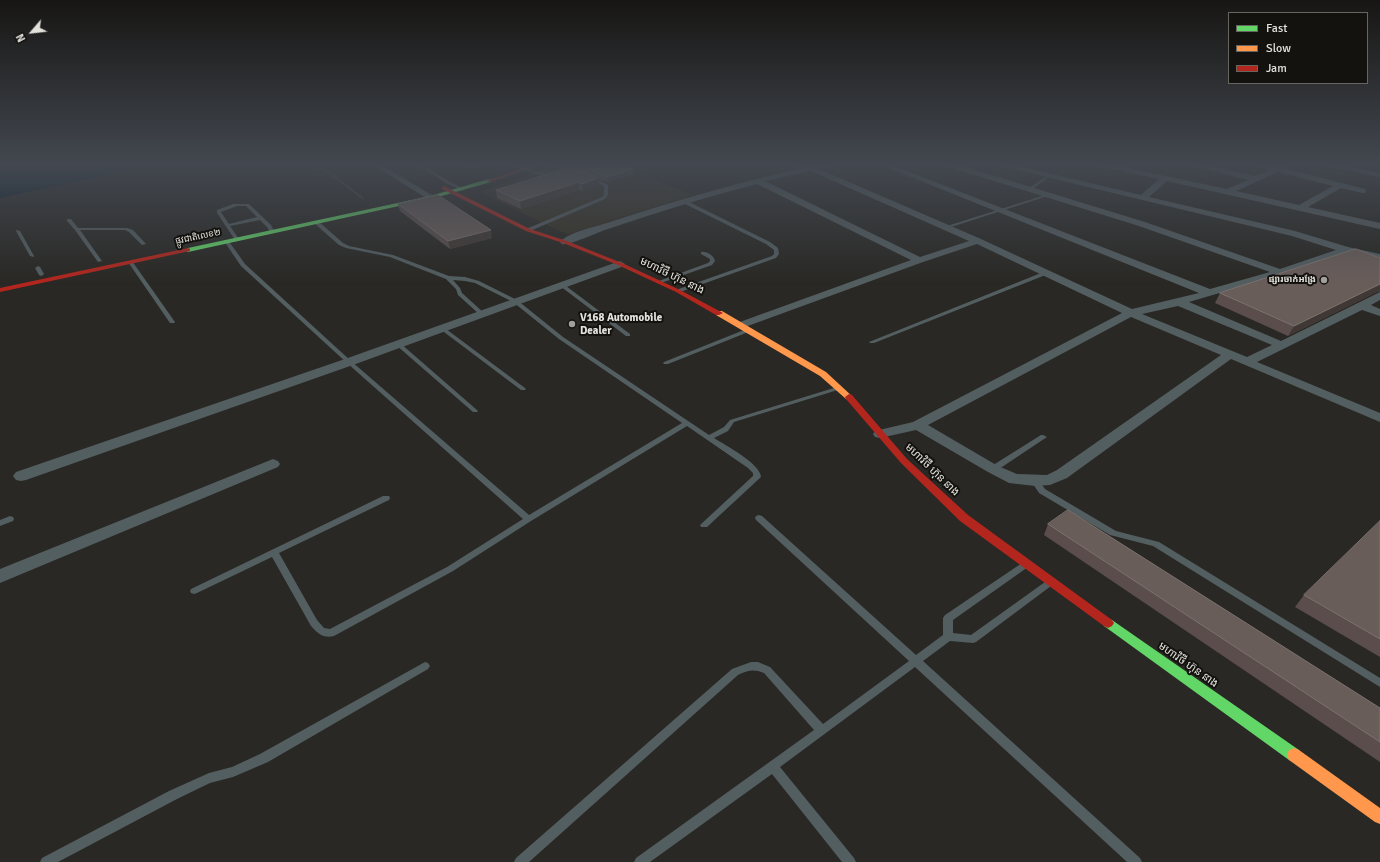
<!DOCTYPE html>
<html>
<head>
<meta charset="utf-8">
<style>
	body { margin:0 }
	#map { position:relative; width:1380px; height:862px; overflow:hidden; background:#292824; font-family:Signika,sans-serif }
	canvas { display:block }
	.legend { position:absolute; left:1228px; top:12px; width:140px; height:72px; box-sizing:border-box; background:#13120e; border:1px solid #666560; margin:0; padding:5px 7px; list-style:none; font-size:12px; color:#e3e1db }
	.legend li { display:flex; align-items:center; gap:8px; height:20px }
	.legend b { width:20px; border:1px solid #666560 }
	.north { position:absolute; left:12px; top:12px; width:40px; height:40px; -webkit-text-stroke:3px #13120e; paint-order:stroke; rotate:242deg; font-size:11px; font-weight:700; line-height:16px; text-align:center; color:#e3e1db }
	.north::after { content:''; display:block; margin:auto; width:14px; height:18px; background:#e3e1db; clip-path:polygon(50% 0,100% 100%,50% 72%,0 100%) }
</style>
</head>
<body>
<div id="map">
<canvas width="1380" height="862"></canvas>
<ul class="legend">
<li><b style="height:5px;background:#63d668"></b>Fast</li>
<li><b style="height:5px;background:#ff974d"></b>Slow</li>
<li><b style="height:5px;background:#b3261e"></b>Jam</li>
</ul>
<div class="north">N</div>
</div>
<script>
const c = document.querySelector('canvas').getContext('2d');
c.lineJoin = 'round';
function fillPath(path, color) {
  c.fillStyle = color;
  c.fill(path, 'evenodd');
}
function strokePath(path, color, width, dash) {
  c.strokeStyle = color;
  c.lineWidth = width;
  c.lineCap = dash ? 'butt' : 'round';
  c.setLineDash(dash || []);
  c.stroke(path);
}
function label(font, color, halo, rows, align = 'center') {
  c.font = font + ' Signika,"Noto Sans Khmer",sans-serif';
  c.lineWidth = 4;
  c.setLineDash([]);
  c.textBaseline = 'middle';
  c.strokeStyle = halo;
  c.fillStyle = color;
  for (const [text, x, y, turn = 0] of rows) {
    c.save();
    c.translate(x, y);
    c.rotate((+turn || 0) * Math.PI / 180);
    c.textAlign = isNaN(turn) ? turn : align;
    if (halo) c.strokeText(text, 0, 0);
    c.fillText(text, 0, 0);
    c.restore();
  }
}
fillPath(new Path2D(`
	M555,164h57l81,31 -125,39 -11,-4 -77,-38z`), '#353023');
fillPath(new Path2D(`
	M0,164h157l-157,34z`), '#041b29');
strokePath(new Path2D(`
	M312,164l19,10 33,25`), '#555d5e', 1.5, [2, 1]);
fillPath(new Path2D(`
	M417,164h4l27,17 16,8 -3,1 -15,-7z
	M788,164h5l15,5 -3,1z
	M514,165l29,8 14,2c-10,4 -33,-5 -44,-8l-1,-1z
	M1048,175l3,1 -20,14h-2v-2z
	M591,177h2l15,8v10l-3,4 -75,32h-4v-2l76,-32 2,-2v-9l-13,-7z
	M1048,194l3,1 -103,33 -4,-1z
	M683,201h4l83,41 8,6 1,6 -3,4 -96,34h-4v-2l96,-34 2,-2v-4l-8,-6 -83,-41z
	M233,204h16l22,21 3,6 -4,1 -3,-5 -7,-7 -30,6 9,13 -4,1 -18,-27v-3zM237,206h9l11,11 -28,7 -8,-12z
	M67,219h4l7,9h49l6,2 13,14 -4,1 -13,-13 -4,-2h-45l22,31 -4,1 -23,-32 -8,-9z
	M314,221h4l25,22 6,3 44,9 56,21 16,1 14,4 38,19 46,37 146,98 15,-8 6,-7 107,-33h4l1,1 -1,1 -107,33 -6,9 -14,7c11,7 47,26 47,39l-54,50h-6l-1,-2 53,-49v-3l-5,-5 -61,-42 -156,95 -78,50 -119,65c-10,3 -17,-3 -23,-10l-39,-69 -75,36 -3,1 -3,-1 -1,-2 1,-2 192,-93h6l1,2 -1,2 -110,53 38,67 7,8 6,1 117,-62 76,-48 -176,-156 -106,-97 -17,-25v-1h4l17,24 106,97 178,154 153,-92 -123,-84 -46,-37 -38,-19 -10,-2 -12,-1 7,8 2,5 22,20 -1,1h-4l-21,-19 -2,-6 -10,-10 -56,-22 -44,-9 -7,-3 -25,-22z
	M16,230l4,1 14,25v1l-4,-1 -14,-25z
	M701,252c6,-1 13,4 14,9l-3,4 -51,18h-4l-1,-1 52,-19 2,-2v-2l-9,-5z
	M128,261h4l43,61 -1,1h-4l-42,-61z
	M38,266l2,1 4,7 -1,1 -2,1 -2,-1 -4,-7z
	M1046,271l2,1v2l-174,69h-4l-1,-1z
	M562,283l68,51v2h-4l-66,-50v-2z
	M442,326l83,62 1,1 -1,1h-4l-81,-61v-2z
	M749,328l3,2 -1,1 -83,33h-4l-1,-1 1,-1z
	M398,342l2,1 77,67 1,1 -1,1h-4l-77,-67v-2z
	M1041,435h2l4,2 -51,34h-6l-1,-2 1,-2z
	M1035,478l3,1 7,10 71,42 43,11 221,136v9l-227,-141 -43,-11 -71,-42 -8,-12z
	M759,515l3,1 154,139 27,-20v-17l2,-3 77,-52 3,-1 3,1 1,2 -1,2 -75,53v13l18,2 74,-53 3,-1 3,1 1,2 -1,2 -75,56 -3,1 -23,-2 -27,20 217,197 2,4h-15l-212,-195 -135,100 74,91 2,4h-14l-70,-88 -122,88h-16l2,-4 178,-128 -50,-57c-10,-4 -16,-3 -26,2l-209,187h-15l2,-4 216,-189 19,-7h7l12,5 53,57 86,-63 -153,-141 -1,-2 1,-2z
	M10,516l3,1 1,2 -1,2 -13,5v-6z
	M425,662l3,1 2,3 -2,3 -160,93 -35,15 -23,6 -33,16 -119,63h-18l2,-4 127,-67 40,-18 23,-6 28,-13z`), '#535e61');
fillPath(new Path2D(`
	M371,164h9l55,33 -1,2h-6z
	M821,164h14l-1,2 -15,3 162,70 151,70 67,-16 -320,-129h10l321,125 60,-17 -131,-46 -193,-60 -1,-2h11l189,58 135,47 56,-19 -44,-14 -291,-70 -4,-2h13l131,31 18,-16 -61,-13 -1,-2h13l117,25 21,-9 -54,-14 -1,-2h12l50,12 15,-6 -16,-4 -1,-2 30,2 1,2 81,21 1,2 -1,2h-3l-21,-5 -33,19 72,16v6l-213,-48 -18,16 146,34 53,16 32,7v6l-33,-7 -63,21 -95,28 92,39 99,-49v8l-9,5 9,4v7l-18,-6 -105,52 123,51v9l-149,-63 -164,119 -17,7 -15,1 -26,-3 -21,-11 -72,-42 -36,8 -5,-1 -2,-3 2,-3 38,-9 209,-109 -145,-69 -54,18 -178,65h-8l-2,-2 2,-2 174,-63 -154,-76c-51,13 -102,29 -152,46 -9,3 -37,16 -43,14l-2,-2c8,-10 38,-16 50,-20 70,-23 140,-43 211,-58zM811,171l158,70 -49,16 -155,-76zM1278,172l55,14 -34,19 -63,-14zM1178,306l94,39 -25,12 -105,-43zM1131,317l90,38 -164,115 -10,5 -30,-1 -19,-8 -70,-41z
	M1326,164h14l40,9v4l-53,-11z
	M620,261l5,3 -1,2 -271,99 -327,115 -5,1 -5,-1 -3,-4 3,-4 329,-113z
	M273,459l5,2 2,3 -2,3 -278,116v-14z`), '#535e61');
fillPath(new Path2D(`
	M489,179l2,1v2l-60,17 -243,53 -3,-2 3,-2 242,-52z
	M1108,618l4,2 187,130 2,5 -2,5 -5,2 -5,-2 -185,-134 -2,-3 2,-3z`), '#63d668');
fillPath(new Path2D(`
	M716,311h6l104,61 27,25 -4,3 -3,-1 -26,-23 -104,-61z
	M1294,748l5,2 81,58v16l-5,-2 -86,-62 -2,-5 2,-5z`), '#ff974d');
fillPath(new Path2D(`
	M535,164h6l-50,18 -5,-1z
	M444,186l86,43 37,12 55,22 58,27 43,23 -4,2h-3l-40,-23 -58,-27 -55,-22 -37,-12 -84,-42 -1,-1z
	M188,248l2,1v2l-190,41v-4z
	M849,394l3,1 55,64 61,56 144,105 2,3 -2,3 -4,2 -4,-2 -144,-105 -59,-58 -55,-64 -1,-2z`), '#b3261e');
fillPath(new Path2D(`
	M463,164h25l-17,4z
	M581,166l52,8 -26,8 -9,-3 1,6 -16,6 -4,-1 -58,19 -24,-11 -1,-8 85,-20z
	M398,204l94,34 -42,11 -50,-38z
	M1380,258v34l-1,-1 -91,45 -73,-33 5,-10z
	M1380,521v136l-85,-50 9,-12z
	M1048,524l332,184v54l-336,-227z`), '#5a4d4b');
fillPath(new Path2D(`
	M471,164h17l-17,4z
	M633,169v5l-26,8v-5z
	M598,178l1,7 -16,6 -1,-7z
	M579,182v8l-58,19 -1,-8z
	M491,230l1,8 -42,11 -2,-8z
	M1380,284v6l-1,1 -91,45 6,-10z`), '#403835');
const building = new Path2D(`
	M586,164h34l13,5 -26,8 -26,-11z
	M576,168l22,10 -16,6 -3,-2 -59,19 -24,-11 68,-21z
	M438,195l53,35 -43,11 -50,-37z
	M1356,249l24,9v26l-86,42 -74,-33z
	M1068,510l312,198v34l-332,-218z
	M1380,521v118l-76,-44z`);
fillPath(building, '#695d5a');
strokePath(building, '#7c726e', 1);
const sky = c.createLinearGradient(0, 0, 0, 284);
sky.addColorStop(0, '#171614');
sky.addColorStop(0.58, '#434850');
sky.addColorStop(1, '#43485000');
c.fillStyle = sky;
c.fillRect(0, 0, 1380, 284);
for (const [x, y, r, color] of [
	[1324,280,4,"#a2a09b"],
	[572,324,4,"#a2a09b"]
]) {
  const dot = new Path2D();
  dot.arc(x, y, r, 0, 2 * Math.PI);
  c.fillStyle = color;
  c.fill(dot);
  strokePath(dot, '#13120e', 1.5);
}
label('9px', '#e3e1db', '#13120e', [
	["ផ្លូវជាតិលេខ២",198,237,-12]
]);
label('bold 9px', '#e3e1db', '#13120e', [
	["ផ្សារចាក់អង្រែ",1316,280]
], 'right');
label('11px', '#e3e1db', '#13120e', [
	["មហាវិថី ហ៊ុន នាង",672,276,26],
	["មហាវិថី ហ៊ុន នាង",932,470,44],
	["មហាវិថី ហ៊ុន នាង",1188,665,35]
]);
label('bold 11px', '#e3e1db', '#13120e', [
	["V168 Automobile",580,318],
	["Dealer",580,331]
], 'left');
</script>
</body>
</html>
